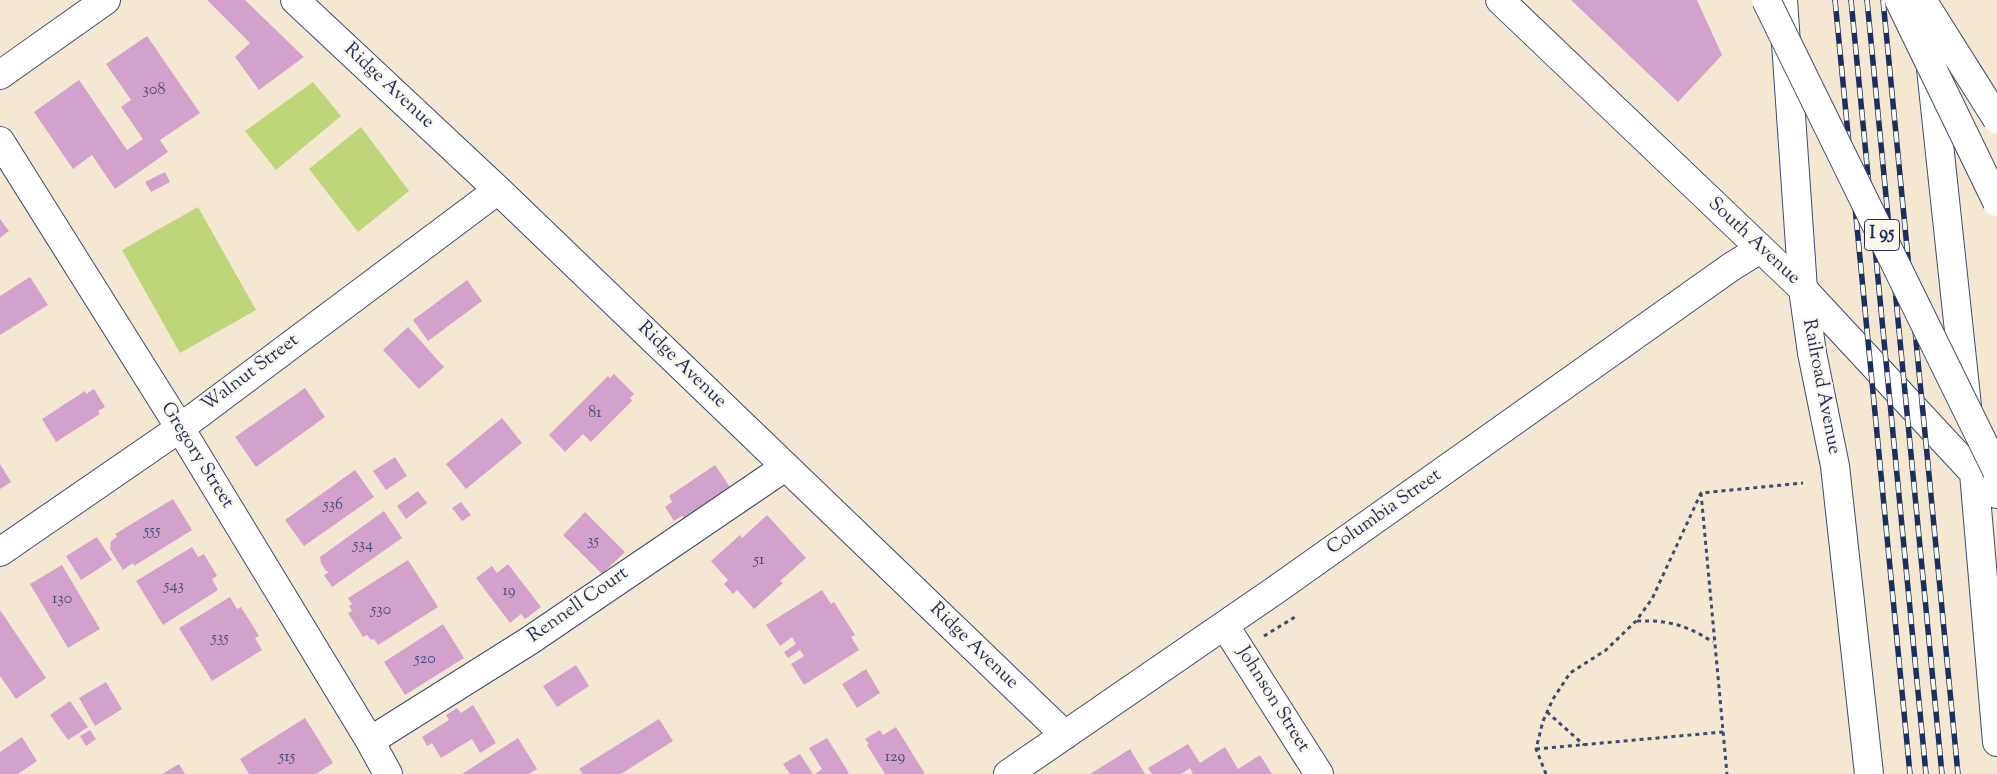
<!DOCTYPE html>
<html>
<head>
<meta charset="utf-8">
<style>
	body { margin:0 }
	canvas { display:block; background:#f5e8d2 }
</style>
</head>
<body>
<canvas width="1997" height="774"></canvas>
<script>
const c = document.querySelector('canvas').getContext('2d');
c.lineJoin = 'round';
function fillPath(path, color) {
  c.fillStyle = color;
  c.fill(path, 'evenodd');
}
function strokePath(path, color, width, dash) {
  c.strokeStyle = color;
  c.lineWidth = width;
  c.lineCap = dash ? 'butt' : 'round';
  c.setLineDash(dash || []);
  c.stroke(path);
}
function label(font, color, halo, rows, align = 'center') {
  c.font = font + ' "Sorts Mill Goudy",serif';
  c.lineWidth = 4.5;
  c.setLineDash([]);
  c.textBaseline = 'middle';
  c.strokeStyle = halo;
  c.fillStyle = color;
  for (const [text, x, y, turn = 0] of rows) {
    c.save();
    c.translate(x, y);
    c.rotate((+turn || 0) * Math.PI / 180);
    c.textAlign = isNaN(turn) ? turn : align;
    if (halo) c.strokeText(text, 0, 0);
    c.fillText(text, 0, 0);
    c.restore();
  }
}
fillPath(new Path2D(`
	M313,82l28,34 -65,54 -31,-39z
	M361,127l48,64 -51,41 -49,-63z
	M198,207l58,103 -76,43 -58,-103z`), '#bfd57a');
fillPath(new Path2D(`
	M207,0h38l59,57 -45,33 -24,-33 15,-14z
	M1571,0h126l25,55 -44,47z
	M147,36l53,77 -40,27 8,12 -53,37 -23,-34 -19,14 -39,-57 45,-32 48,70 16,-11 -22,-32 10,-7 -25,-36z
	M165,172l5,10 -19,10 -6,-10z
	M0,219l9,12 -9,7z
	M30,277l18,28 -48,30v-39z
	M467,280l15,21 -54,40 -15,-21z
	M408,327l36,40 -25,22 -36,-39z
	M614,374l20,20 -4,4 2,3 -41,41 -8,-8 -18,18 -16,-17 59,-59 2,2z
	M305,388l20,29 -69,50 -21,-30z
	M94,389l11,18 -7,4 2,3 -44,28 -14,-23 43,-28 1,3z
	M502,418l20,25 -56,46 -20,-25z
	M395,457l12,19 -21,14 -13,-19z
	M0,464l11,18 -11,7z
	M715,465l17,25 -46,31 -4,-5 -8,5 -9,-14 7,-5 -3,-6z
	M355,470l19,27 -70,49 -19,-26z
	M418,491l9,12 -21,16 -9,-13z
	M173,499l19,31 -58,36 -1,-3 -10,7 -13,-21 1,-8 6,-4 -2,-3z
	M461,502l10,13 -9,6 -10,-13z
	M384,511l18,27 -70,49 -8,-12 5,-3 -3,-1 -5,-8 -1,-6z
	M585,512l40,40 -23,22 -39,-39z
	M767,515l39,43 -26,23 3,2 -29,26 -17,-19 -4,4 -9,-10 4,-4 -17,-19 29,-26 2,3z
	M97,537l15,23 -31,20 -15,-24z
	M192,547l6,10 6,-3 13,22 -5,3 6,11 -55,35 -27,-44z
	M408,560l30,47 -60,38 -4,-6 -3,1 -4,-5 -4,2 -15,-24 4,-2 -3,-5 3,-2 -4,-6z
	M508,564l33,43 -16,12 -4,-5 -11,9 -34,-45 16,-12 5,7z
	M62,565l38,64 -32,19 -38,-64z
	M822,590l9,14 3,-2 21,33 -4,2 8,13 -55,35 -13,-21 13,-8 -4,-6 -12,8 -4,-6 12,-8 -4,-7 -12,9 -14,-21z
	M230,597l7,12 4,-2 18,29 -4,2 7,12 -50,31 -33,-53z
	M0,610l46,68 -30,21 -16,-23z
	M443,624l21,34 -59,37 -21,-33z
	M576,665l13,21 -32,21 -14,-21z
	M866,669l14,24 -23,15 -15,-24z
	M106,682l16,27 -27,17 -16,-28z
	M70,701l18,26 -20,13 -18,-25z
	M473,705l23,38 -16,10 -8,-14 -31,19 -9,-15 -5,3 -5,-9 27,-17 -3,-5 11,-7 4,5z
	M305,718l28,45 -17,11h-67l-9,-15z
	M659,719l14,22 -52,33h-38l-4,-5z
	M896,727l29,47h-40l-18,-29 2,-1 -4,-5 15,-9 3,5z
	M90,730l6,9 -10,7 -6,-10z
	M22,737l15,24 -19,13h-18v-22z
	M518,738l19,31 -8,5h-67z
	M827,738l19,30 3,6h-34l7,-5 -13,-21z
	M1188,744l12,19 25,-16 13,22 22,-14 12,19h-79l-3,-6 -9,6h-29l-4,-6z
	M1130,749l15,25h-55l13,-8z
	M800,754l13,20h-23l-7,-10z
	M179,764l6,10h-23z`), '#d3a2cc');
const street = new Path2D(`
	M295,0l203,190 567,545
	M1783,0l20,289
	M1931,69l36,337
	M0,141l180,287 190,313 18,33
	M0,552l180,-124 318,-238
	M1225,626l94,148
	M370,741l159,-100 256,-174
	M1008,774l269,-185 454,-322 29,-18`);
const secondary = new Path2D(`
	M1500,0l303,289 171,184 23,21
	M0,75l106,-75
	M1803,289l9,64 23,113 34,308
	M1974,473l23,269`);
strokePath(street, '#3c4b6f', 30);
strokePath(secondary, '#3c4b6f', 30);
strokePath(new Path2D(`
	M1701,493l26,281
	M1637,621c32,-1 49,4 76,21
	M1264,636l31,-19
	M1547,712l37,33
	M1536,749l187,-17
	M1546,774l-10,-25 7,-28 10,-22 17,-26 36,-23 30,-29 16,-22 49,-106 102,-10`), '#3c4b6f', 3, [4, 4]);
strokePath(street, '#fff', 28);
strokePath(secondary, '#fff', 28);
const rail = new Path2D(`
	M1835,0l75,774
	M1851,0l75,774
	M1867,0l75,774
	M1883,0l75,774`);
strokePath(rail, '#1b2f5e', 5.5);
strokePath(rail, '#fbf7ec', 4, [11]);
const highwayBridge = new Path2D(`
	M1766,0l231,471
	M1899,0l98,202
	M1922,0l75,119`);
strokePath(highwayBridge, '#3c4b6f', 30, []);
strokePath(highwayBridge, '#fff', 28);
label('16px', '#494c7a', null, [
	["308",154,91],
	["81",595,414],
	["536",333,506],
	["555",152,532],
	["35",593,542],
	["534",363,546],
	["51",759,561],
	["543",174,587],
	["19",509,592],
	["130",62,600],
	["530",381,611],
	["535",220,639],
	["520",425,660],
	["515",287,758],
	["129",895,758]
]);
for (const [x, y, w] of [
	[1882,235,35]
]) {
  const box = new Path2D();
  box.roundRect(x - w / 2, y - 15.5, w, 31, 4);
  c.fillStyle = '#fbf7ec';
  c.fill(box);
  strokePath(box, '#1b2f5e', 1);
}
label('bold 18px', '#1b2f5e', null, [
	["I 95",1882,235]
]);
label('19px', '#1b2f5e', '#fbf7ec', [
	["Ridge Avenue",388,87,43],
	["South Avenue",1753,242,43],
	["Ridge Avenue",681,366,44],
	["Walnut Street",251,374,-37],
	["Railroad Avenue",1820,387,79],
	["Gregory Street",196,456,58],
	["Columbia Street",1385,513,-35],
	["Rennell Court",579,606,-35],
	["Ridge Avenue",973,647,44],
	["Johnson Street",1272,700,58]
]);
</script>
</body>
</html>
